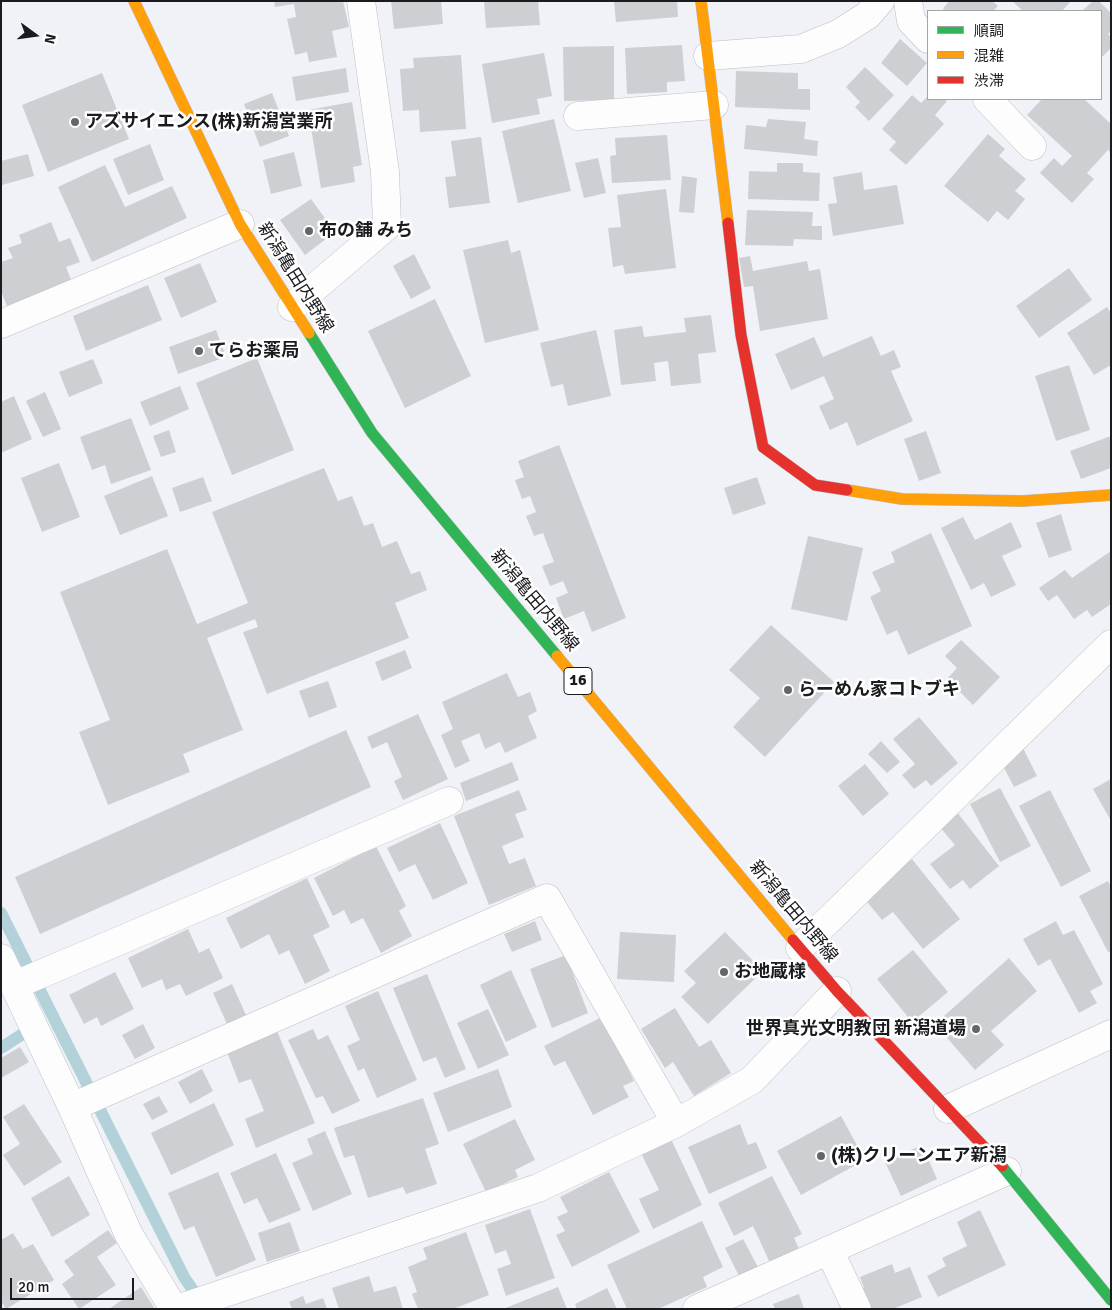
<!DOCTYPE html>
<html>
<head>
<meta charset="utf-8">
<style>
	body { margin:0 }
	#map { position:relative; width:1112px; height:1310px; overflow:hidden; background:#f0f2f7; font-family:Signika,"Noto Sans JP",sans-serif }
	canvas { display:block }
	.frame { position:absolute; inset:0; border:2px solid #1a1b1e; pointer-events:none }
	.legend { position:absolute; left:927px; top:10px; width:175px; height:90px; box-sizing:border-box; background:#fff; border:1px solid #a3a4a5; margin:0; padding:6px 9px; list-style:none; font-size:15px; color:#1a1b1e }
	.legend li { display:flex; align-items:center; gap:10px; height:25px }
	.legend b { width:25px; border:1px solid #a3a4a5 }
	.north { position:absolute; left:10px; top:10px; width:50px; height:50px; -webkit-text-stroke:4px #fff; paint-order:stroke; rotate:104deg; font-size:14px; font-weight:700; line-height:20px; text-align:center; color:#1a1b1e }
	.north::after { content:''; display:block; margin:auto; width:18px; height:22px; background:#1a1b1e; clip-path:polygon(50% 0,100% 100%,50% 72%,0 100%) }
	.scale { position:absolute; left:10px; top:1278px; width:124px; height:22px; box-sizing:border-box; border:2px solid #1a1b1e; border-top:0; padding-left:6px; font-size:15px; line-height:18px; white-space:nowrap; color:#1a1b1e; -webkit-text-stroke:4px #fff; paint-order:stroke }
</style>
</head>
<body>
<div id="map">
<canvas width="1112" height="1310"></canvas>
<div class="frame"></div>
<ul class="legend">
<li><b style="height:6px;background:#30b455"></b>順調</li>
<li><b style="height:6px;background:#ff9f0a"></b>混雑</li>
<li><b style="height:6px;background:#e5322d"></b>渋滞</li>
</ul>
<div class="north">N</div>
<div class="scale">20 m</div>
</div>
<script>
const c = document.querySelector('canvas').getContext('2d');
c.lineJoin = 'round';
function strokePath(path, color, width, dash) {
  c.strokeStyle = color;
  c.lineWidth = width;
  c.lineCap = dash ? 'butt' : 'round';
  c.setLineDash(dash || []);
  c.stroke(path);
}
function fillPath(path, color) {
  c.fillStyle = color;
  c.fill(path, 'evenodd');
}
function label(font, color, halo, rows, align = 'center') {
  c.font = font + ' Signika,"Noto Sans JP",sans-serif';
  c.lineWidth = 5;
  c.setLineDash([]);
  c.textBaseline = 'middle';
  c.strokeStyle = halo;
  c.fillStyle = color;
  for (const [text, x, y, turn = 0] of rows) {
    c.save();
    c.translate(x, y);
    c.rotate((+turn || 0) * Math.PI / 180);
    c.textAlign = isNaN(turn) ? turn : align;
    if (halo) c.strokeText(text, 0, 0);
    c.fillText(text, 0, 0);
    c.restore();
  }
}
strokePath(new Path2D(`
	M1,913l183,364 17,25
	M1,1048l34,-22`), '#b2d1d9', 12);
fillPath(new Path2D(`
	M274,1h69l6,26 -17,4 5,26 -28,5 -2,-10 -12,3 -8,-36 9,-2 -2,-13 -19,3z
	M391,1h50l2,23 -49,5z
	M484,1h54l2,24 -54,3z
	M614,1h63l1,16 -62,5z
	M949,1h43l6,5 -5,5h-48l-2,-2z
	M1012,1h59l-9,10h-39z
	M1093,1h6l12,12v18l-3,3 3,3v11l-10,10v-47h-19z
	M900,39l27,24 -20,23 -26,-23z
	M682,45l3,36 -18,1v10l-40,2 -2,-46z
	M614,46v54l-50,1 -1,-54z
	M544,53l8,43 -15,3 3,15 -48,9 -10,-59z
	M461,55l5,74 -46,3 -1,-22 -16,1 -3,-42 14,-1 -1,-10z
	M865,67l29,28 -25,26 -14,-14 5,-5 -14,-15z
	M346,68l3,24 -53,9 -4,-24z
	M736,71l62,2v16h12v21l-75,-3z
	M102,73l27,66 -81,33 -26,-67z
	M272,93l17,43 -29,11 -16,-43z
	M912,95l9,8 7,-7v3h16l3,2 -12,14 9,9 -38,41 -17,-15 7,-8 -14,-13z
	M1042,99h42l27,25v29l-3,-3 -21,23 7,6 -22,24 -32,-30 14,-15 8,8 10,-10 -45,-41z
	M352,102l10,63 -9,2 2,15 -34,6 -13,-78z
	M554,119l17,72 -53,12 -16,-72z
	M768,119l38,3 -2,17 14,2 -1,15 -73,-7 2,-24 20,2z
	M988,134l17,15 -6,7 27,23 -11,12 10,8 -17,21 -11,-9 -9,11 -44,-36z
	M667,135l4,45 -59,3 -2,-27 6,-1 -1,-17z
	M481,137l9,66 -41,5 -4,-31 11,-1 -5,-35z
	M150,144l14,36 -36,15 -15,-36z
	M294,152l8,34 -31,8 -8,-34z
	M28,154l6,22 -32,9 -1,-24z
	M598,158l8,35 -22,5 -9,-35z
	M777,163h26v9l17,1 -1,28 -71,-2 1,-28 28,1z
	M105,165l20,42 47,-21 15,32 -95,44 -34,-75z
	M862,172l2,18 33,-5 7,39 -71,12 -5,-32 9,-1 -4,-26z
	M682,176l15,2 -3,35 -15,-1z
	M666,189l10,79 -51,6 -2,-9 -10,2 -5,-39 13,-1 -4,-32z
	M311,199l24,33 -30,23 -25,-35z
	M747,210l66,2 -1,14h10v14l-28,-1 -1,7 -48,-1z
	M51,222l8,20 11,-4 10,24 -14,5 5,13 -64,26 -6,-15v-29l12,-4 -5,-10 14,-5 -3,-8z
	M508,240l3,13 9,-3 19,80 -54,13 -22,-93z
	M414,254l17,34 -20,11 -18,-33z
	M750,256l3,15 54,-10 2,10 11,-2 8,50 -68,12 -7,-45 -9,1 -5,-29z
	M200,263l17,39 -36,16 -17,-40z
	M1069,268l23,32 -53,38 -23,-32z
	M148,285l14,35 -76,31 -13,-35z
	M435,299l36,77 -66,32 -37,-77z
	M1107,307l4,6v52l-17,10 -27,-42z
	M711,315l5,37 -18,2 3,29 -30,3 -3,-25 -14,2 2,18 -35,4 -7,-55 28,-4 2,11 42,-5 -2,-14z
	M216,330l10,27 -48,17 -9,-27z
	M596,330l15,66 -43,10 -5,-22 -12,3 -11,-44z
	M872,336l9,20 13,-6 7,17 -10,4 22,50 -56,25 -10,-24 -17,8 -11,-24 15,-7 -10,-23 -33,14 -16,-36 39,-17 9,20z
	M257,358l37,92 -62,25 -36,-92z
	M93,359l10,24 -34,14 -10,-25z
	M1069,365l21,65 -34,11 -21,-65z
	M180,386l9,23 -39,17 -10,-24z
	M45,392l16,37 -18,8 -17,-36z
	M14,396l18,43 -31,14v-51z
	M131,418l20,52 -40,14 -6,-19 -13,5 -12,-33z
	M169,430l7,22 -15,5 -8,-21z
	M926,431l15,42 -22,8 -15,-42z
	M1111,436v32l-30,11 -11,-28z
	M559,445l67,173 -34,14 -8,-21 -20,8 -8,-21 12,-5 -5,-12 -13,5 -8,-20 12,-4 -11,-29 -9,3 -8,-20 10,-4 -6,-16 -8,3 -7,-19 9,-3 -6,-16z
	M59,463l21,54 -38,15 -21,-54z
	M324,468l14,33 14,-5 12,30 9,-3 9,24 15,-6 14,33 9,-3 7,19 -32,13 14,35 -142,56 -24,-62 15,-5 -3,-8 -48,19 36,92 -60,24 7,18 -82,33 -29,-73 31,-12 -50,-128 107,-43 30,75 51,-21 -36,-91z
	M152,476l16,40 -48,19 -16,-39z
	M203,477l9,24 -32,11 -8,-24z
	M757,477l9,27 -33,11 -9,-27z
	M1061,514l11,36 -23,8 -13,-35z
	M963,517l12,23 36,-18 11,25 -20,9 14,29 -25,12 -7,-14 -13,7 -30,-62z
	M931,533l41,93 -64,29 -11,-25 -10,5 -17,-38 11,-6 -9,-19 23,-10 -4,-10z
	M808,536l55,12 -16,73 -56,-12z
	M1111,551v53l-19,13 -5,-7 -13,9 -17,-24 -9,6 -9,-13 26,-18 7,8z
	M771,625l63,57 -69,75 -32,-30 27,-29 -31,-28z
	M961,640l39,37 -27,28 -26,-26 10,-11 -12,-12z
	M405,650l7,18 -30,13 -7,-19z
	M507,673l11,24 12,-5 7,19 -9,5 9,22 -32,15 -5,-11 -15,7 -6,-16 -18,8 9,20 -15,7 -14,-33 12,-6 -11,-27z
	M328,681l9,26 -28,11 -10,-27z
	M418,714l30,65 -45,21 -9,-19 8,-4 -15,-35 -15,7 -5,-12z
	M919,717l39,46 -27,23 -5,-6 -12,9 -12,-14 13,-11 -22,-25z
	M346,730l25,57 -331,147 -25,-57z
	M881,741l19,21 -13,11 -19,-19z
	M1023,748l14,28 -23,11 -14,-27z
	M512,762l7,18 -53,21 -6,-18z
	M865,764l24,30 -26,22 -25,-30z
	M1111,779v42l-18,-32z
	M1000,788l31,58 -31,16 -30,-58z
	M519,790l8,20 -12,4 9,23 -22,9 7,18 16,-6 11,28 -47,19 -35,-89z
	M1050,790l41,81 -30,16 -42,-81z
	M957,812l42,54 -29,23 -7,-9 -13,9 -20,-25 25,-19 -16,-19z
	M440,823l28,60 -35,17 -18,-36 -16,8 -12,-24z
	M376,846l30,60 -7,5 13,25 -31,17 -18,-35 -12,6 -7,-14 -11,6 -19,-38z
	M912,859l48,60 -37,30 -30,-37 -11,8 -18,-22z
	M307,878l23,49 -17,8 17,36 -25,13 -16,-34 -10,5 -10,-21 -28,15 -15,-31z
	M1108,881l3,5v65l-3,1 -29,-56z
	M535,921l7,19 -30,12 -8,-18z
	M1056,921l7,14 11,-5 29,54 -13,7 7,12 -18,10 -29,-54 -12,7 -15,-27z
	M188,929l11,24 10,-5 14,30 -37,18 -6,-12 -14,6 -4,-11 -20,9 -14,-30z
	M620,932l56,3 -2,47 -57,-3z
	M725,932l38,39 -55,53 -27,-27 15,-14 -12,-12z
	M913,950l35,42 -36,30 -35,-43z
	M566,955l22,58 -36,15 -22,-59z
	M1009,958l28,33 -46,40 13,14 -29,25 -40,-46z
	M511,970l26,57 -31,15 -26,-57z
	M115,972l19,37 -33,17 -4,-9 -13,7 -15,-29z
	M427,974l39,95 -21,9 -9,-21 -13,5 -30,-74z
	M232,984l14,31 -19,9 -14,-31z
	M378,991l39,89 -40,18 -13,-30 -6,3 -11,-25 13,-6 -15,-34z
	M675,1008l24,39 12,-7 20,33 -37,23 -21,-34 -8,6 -24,-39z
	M488,1009l21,46 -31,14 -21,-46z
	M602,1017l32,64 -11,5 6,11 -36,18 -28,-54 -11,5 -10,-20z
	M143,1024l12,24 -20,11 -13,-24z
	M313,1029l5,11 10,-5 32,66 -28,13 -9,-18 -7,2 -28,-58z
	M277,1031l38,92 -59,25 -11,-29 19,-8 -13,-32 -12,4 -12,-31z
	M20,1047l9,15 -28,16v-20z
	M202,1069l11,22 -23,13 -12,-22z
	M498,1069l14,38 -64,25 -15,-39z
	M159,1096l9,16 -16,8 -9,-16z
	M423,1098l16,46 -14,5 12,35 -31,10 -3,-7 -35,11 -14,-43 -10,3 -10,-30z
	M214,1103l20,42 -63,30 -20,-42z
	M24,1104l38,58 -38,24 -21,-31 17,-11 -17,-27z
	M841,1116l24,44 -64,35 -24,-44z
	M515,1119l20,41 -20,10 3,7 -32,15 -23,-48z
	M740,1124l8,21 8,-3 11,26 -58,26 -21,-47z
	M325,1131l27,63 -39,17 -21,-48 21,-9 -6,-15z
	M671,1139l31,66 -49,24 -14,-30 20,-9 -18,-37z
	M922,1145l15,34 -36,17 -16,-34z
	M276,1153l25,57 -32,13 -12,-25 -13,6 -14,-31z
	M218,1172l38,88 -40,17 -22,-51 -10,4 -16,-37z
	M609,1172l31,60 -68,35 -16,-32 9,-4 -8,-14 11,-5 -8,-15z
	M69,1176l21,39 -38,22 -21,-39z
	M772,1176l30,58 -8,4 5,11 -29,14 -17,-37 -19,10 -16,-33z
	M530,1209l25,69 -49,18 -9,-27 14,-5 -5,-14 -11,4 -10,-29z
	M980,1210l26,55 -68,32 -11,-21 19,-10 -4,-8 25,-12 -10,-24z
	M702,1221l21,46 -20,10 4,10 -49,22h-31l-20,-44z
	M290,1222l10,29 -33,11 -9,-29z
	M108,1230l9,13 -20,14 19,28 -37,24 -17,-25 12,-9 -10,-14z
	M466,1232l23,63 -36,14h-35l-6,-15 5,-2 -9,-25 19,-8 -4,-11z
	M13,1233l10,16 10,-5 21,36 -48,29 -5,-8v-61z
	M743,1239l16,30 -19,9 -15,-30z
	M892,1264l3,9 15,-6 12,30 -29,12h-36l-6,-16 13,-5 -4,-11z
	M369,1276l5,16 22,-6 7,23h-64l-7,-21z
	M141,1287l14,22h-46z
	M558,1287l9,22h-64z
	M607,1288l10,21h-40l-2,-5z
	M799,1294l5,15h-29l-2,-5z
	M303,1296l3,8 17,-6 4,11h-35l-3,-7z`), '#cdcfd3');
const street = new Path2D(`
	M908,1l3,20 17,18
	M708,56l93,-7 37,-15 30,-19 12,-14
	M987,99l45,47
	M578,116l136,-11
	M292,307l95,-81 -2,-54 -24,-171
	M1,324l239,-100
	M800,948l311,-304
	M1,958l71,149 57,128 45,74
	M15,985l434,-184
	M72,1107l475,-209 129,225
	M948,1109l163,-75
	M829,1250l28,59
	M177,1309l361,-121 138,-65 76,-43 85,-89
	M697,1309l310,-138`);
const fast = new Path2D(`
	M309,333l63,100 185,223
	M1002,1166l109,134`);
const slow = new Path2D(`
	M134,1l106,223 69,109
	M701,1l27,222
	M847,490l55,9 121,2 88,-6
	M557,656l236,284`);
const jam = new Path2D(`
	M728,223l13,112 22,112 52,38 32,5
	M793,940l44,51 165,175`);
strokePath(street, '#bdbfc2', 29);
strokePath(fast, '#bdbfc2', 12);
strokePath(slow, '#bdbfc2', 12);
strokePath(jam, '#bdbfc2', 12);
strokePath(street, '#fdfdfe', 28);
strokePath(fast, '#30b455', 11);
strokePath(slow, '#ff9f0a', 11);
strokePath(jam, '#e5322d', 11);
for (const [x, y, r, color] of [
	[75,122,5,"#65666a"],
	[309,231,5,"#65666a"],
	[199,351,5,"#65666a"],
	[788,690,5,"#65666a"],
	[724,972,5,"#65666a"],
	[976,1029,5,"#65666a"],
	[821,1156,5,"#65666a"]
]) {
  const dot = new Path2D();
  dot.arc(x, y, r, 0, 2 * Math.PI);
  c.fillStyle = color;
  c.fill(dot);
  strokePath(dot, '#fff', 2);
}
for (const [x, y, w] of [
	[578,681,28]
]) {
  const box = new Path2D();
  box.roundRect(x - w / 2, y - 13.5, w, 27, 4);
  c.fillStyle = '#fff';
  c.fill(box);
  strokePath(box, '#1a1b1e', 1);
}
label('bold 16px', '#1a1b1e', null, [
	["16",578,681]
]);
label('bold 18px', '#1a1b1e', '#fff', [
	["アズサイエンス(株)新潟営業所",85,122],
	["布の舗 みち",319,231],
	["てらお薬局",209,351],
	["らーめん家コトブキ",798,690],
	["お地蔵様",734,972],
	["世界真光文明教団 新潟道場",966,1029,"right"],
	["(株)クリーンエア新潟",831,1156]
], 'left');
label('18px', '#1a1b1e', '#fff', [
	["新潟亀田内野線",295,278,58],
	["新潟亀田内野線",534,601,50],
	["新潟亀田内野線",793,912,50]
]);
</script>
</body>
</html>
